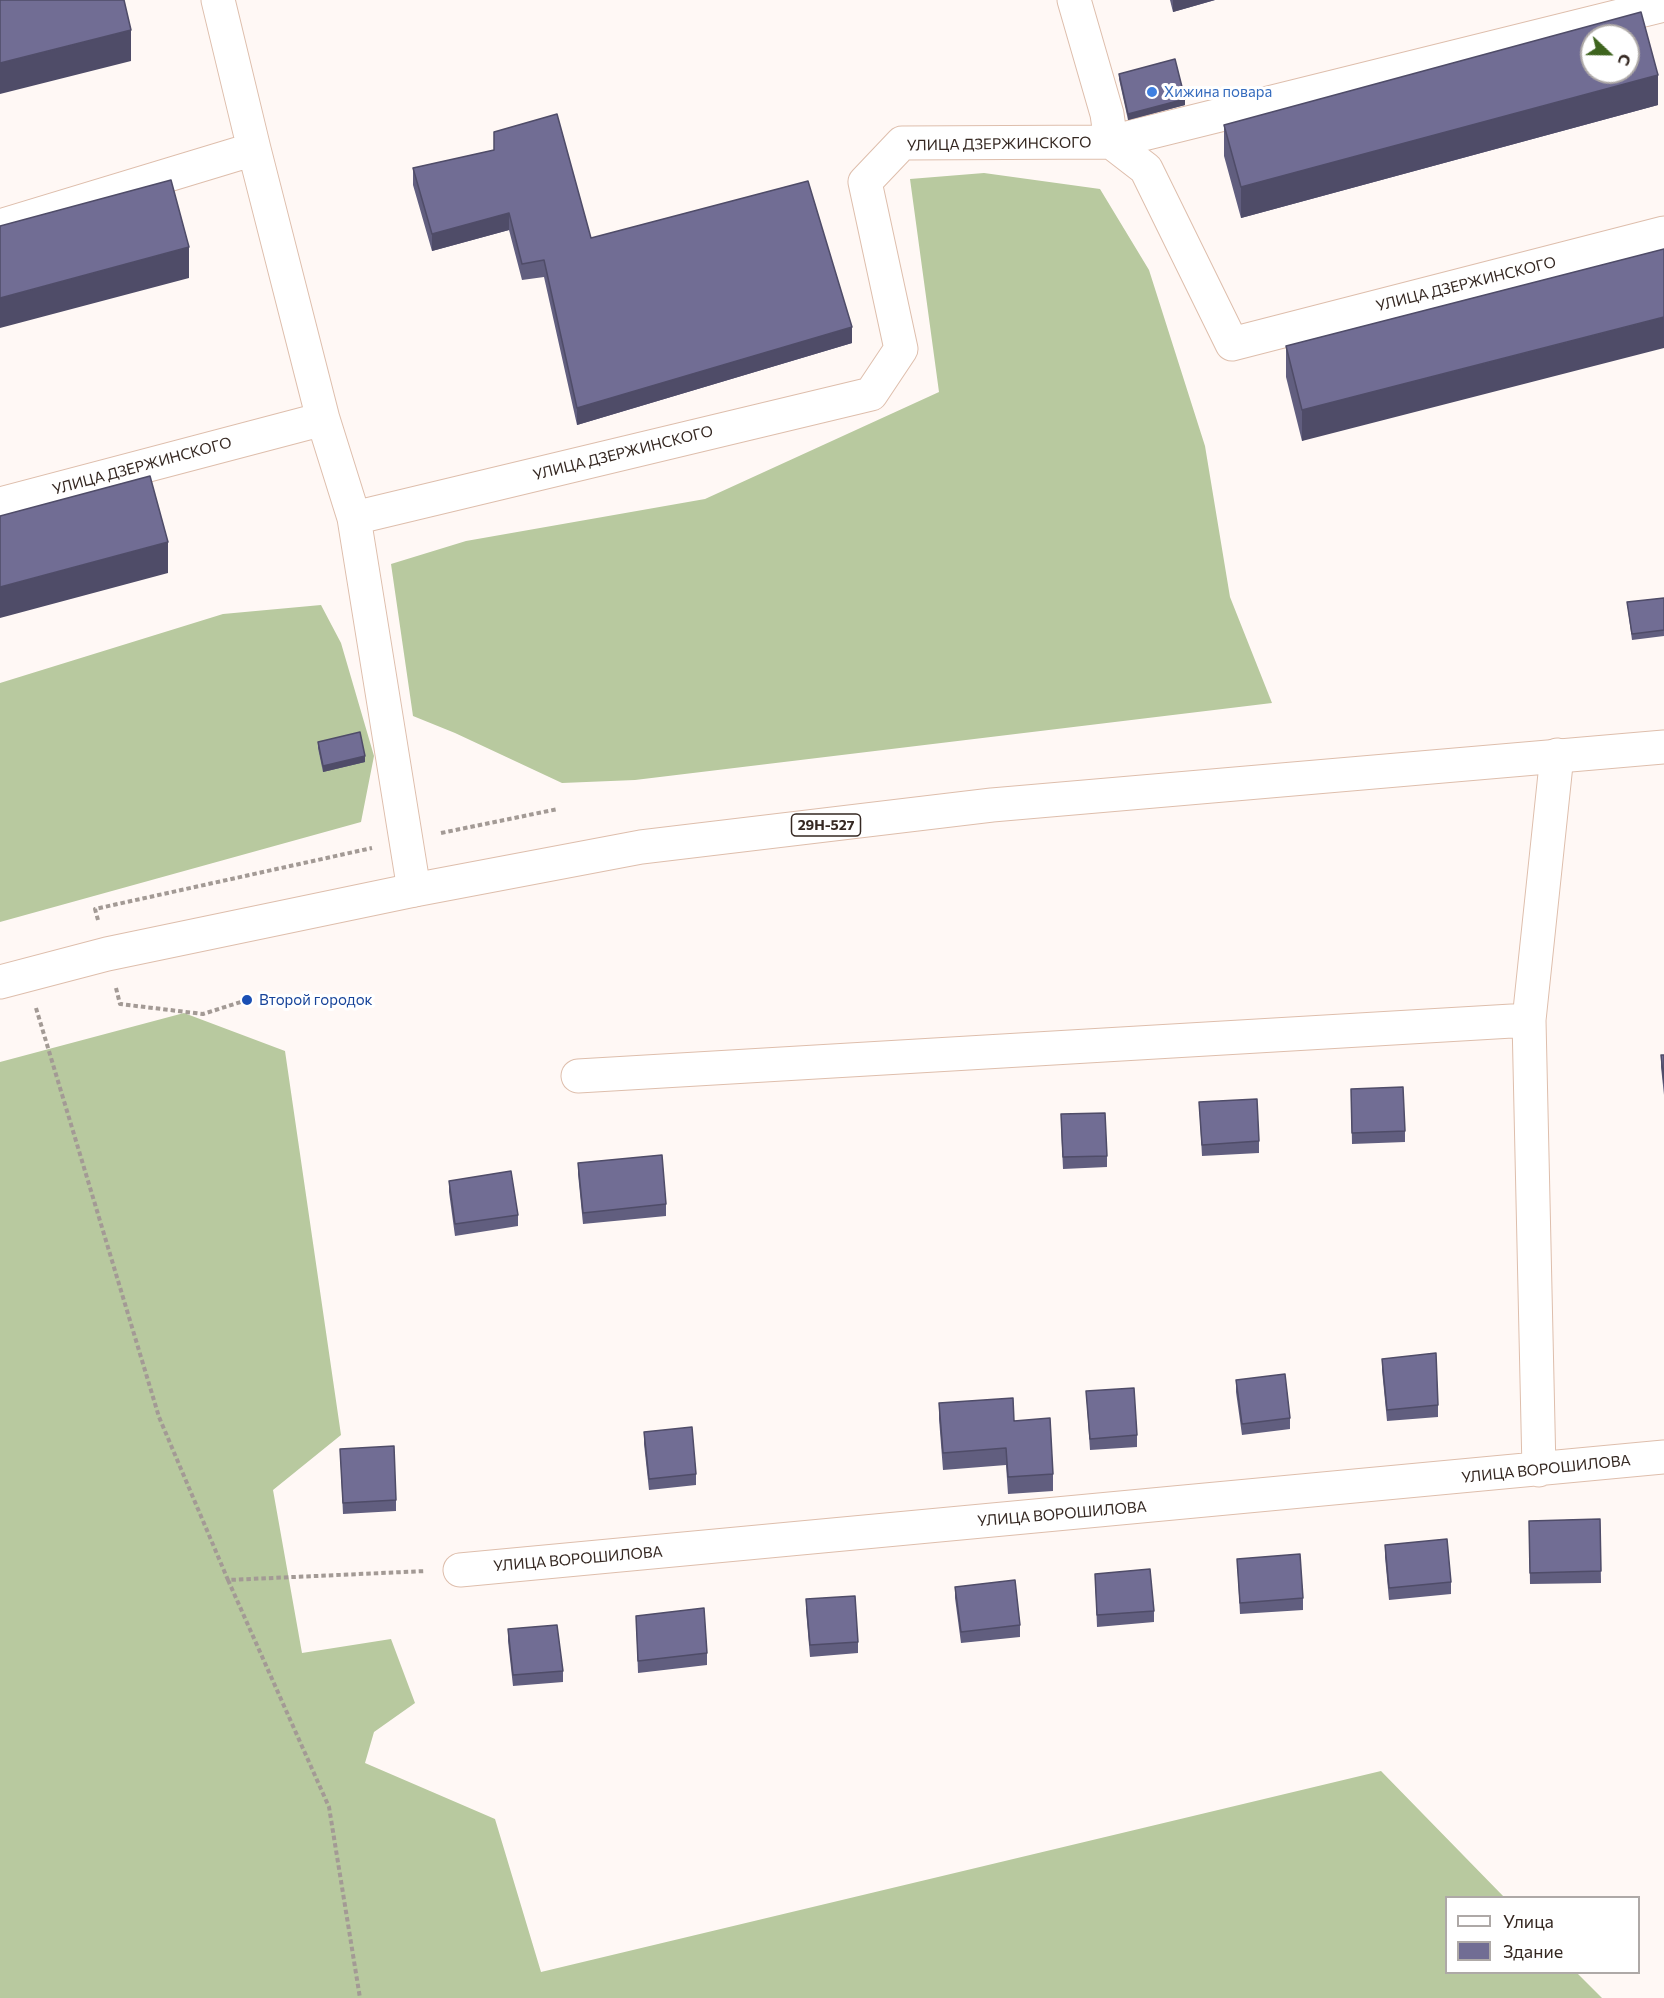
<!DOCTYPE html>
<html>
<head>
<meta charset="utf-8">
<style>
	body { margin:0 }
	#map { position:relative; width:1664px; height:1998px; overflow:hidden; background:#fff8f5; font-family:Commissioner,sans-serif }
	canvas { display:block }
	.legend { position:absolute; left:1445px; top:1896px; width:195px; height:78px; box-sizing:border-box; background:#fff; border:2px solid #aea9a7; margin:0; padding:8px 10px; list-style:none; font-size:18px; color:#352822 }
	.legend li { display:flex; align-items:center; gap:12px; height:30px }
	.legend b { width:30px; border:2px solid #aea9a7 }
	.north { position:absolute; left:1580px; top:24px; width:60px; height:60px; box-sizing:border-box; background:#fff; border:2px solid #aea9a7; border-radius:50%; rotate:112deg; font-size:16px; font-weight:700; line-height:24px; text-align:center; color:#352822 }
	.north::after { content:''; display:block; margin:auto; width:21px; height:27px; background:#3e641e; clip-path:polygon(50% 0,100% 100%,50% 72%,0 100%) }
</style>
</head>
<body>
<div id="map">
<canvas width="1664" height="1998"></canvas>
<ul class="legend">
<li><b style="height:8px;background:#fff"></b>Улица</li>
<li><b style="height:16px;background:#716d94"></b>Здание</li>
</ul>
<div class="north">С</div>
</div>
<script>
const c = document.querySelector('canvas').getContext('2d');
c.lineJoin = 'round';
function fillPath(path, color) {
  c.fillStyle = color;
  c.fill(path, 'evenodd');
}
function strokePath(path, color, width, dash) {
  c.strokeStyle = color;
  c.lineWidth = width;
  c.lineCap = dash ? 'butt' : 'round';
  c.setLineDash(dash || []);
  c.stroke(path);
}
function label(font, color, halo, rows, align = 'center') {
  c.font = font + ' Commissioner,sans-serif';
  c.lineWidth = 6;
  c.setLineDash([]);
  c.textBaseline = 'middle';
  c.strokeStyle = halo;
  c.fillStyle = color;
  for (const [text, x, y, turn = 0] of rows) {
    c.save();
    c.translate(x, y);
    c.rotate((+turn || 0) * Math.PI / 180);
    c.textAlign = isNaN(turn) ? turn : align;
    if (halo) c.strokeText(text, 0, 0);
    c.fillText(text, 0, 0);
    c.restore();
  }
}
fillPath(new Path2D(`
	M984,173l116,16 49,81 56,176 25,151 42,106 -637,77 -73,3 -107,-50 -42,-17 -22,-152 75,-23 239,-42 234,-107 -29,-213z
	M321,605l20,38 33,113 -13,66 -361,100v-239l223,-69z
	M184,1013l101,38 56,384 -68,55 29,163 89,-14 24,64 -41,29 -9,31 130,56 46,153 840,-201 123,126 -58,1v74l131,1 25,25h-1602v-936z`), '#b8c99f');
const minor = new Path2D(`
	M218,0l36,149 69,270
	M1074,0l33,114 4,28
	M1111,142l553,-137
	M0,226l254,-77
	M0,504l323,-85 31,99 60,372
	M354,518l517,-124 30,-45 -36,-167 37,-39 209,-1 35,27 86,175 432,-111
	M578,1076l951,-56
	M1539,1470l-10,-450 28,-265
	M460,1570l1204,-113`);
const major = new Path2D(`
	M0,982l107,-28 307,-64 227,-43 351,-42 672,-58`);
strokePath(minor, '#debeac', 35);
strokePath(major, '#debeac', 35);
strokePath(new Path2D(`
	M441,833l117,-24
	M98,920l-3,-11 277,-61
	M116,988l4,16 83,10 44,-14
	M36,1008l123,409 69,163 198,-9
	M228,1580l101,227 31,191`), '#a39a95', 4, [4.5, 3]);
strokePath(minor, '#fff', 33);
strokePath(major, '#fff', 33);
fillPath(new Path2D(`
	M1170,0h45l-42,12z
	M1119,74l66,31 -57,15 -9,-41z
	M1658,105l-417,113 -17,-62v-31z
	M494,132l97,106 261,105 -275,82 -33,-148 -22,3 -13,-50 -77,21 -19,-66v-17l81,-18z
	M1664,249l-362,192 -16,-64v-31z
	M1664,598v38l-32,4 -5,-38z
	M318,742l47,20 -42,10 -5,-24z
	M1661,1055h3v40l-3,-28z
	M1351,1089l54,42v11l-53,2z
	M1199,1102l60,39v12l-57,3z
	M1061,1126l46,30v11l-44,2z
	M578,1163l88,41v12l-83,8 -5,-50z
	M449,1181l69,34v11l-63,10 -6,-44z
	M1382,1359l56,46v12l-51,4 -5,-51z
	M1236,1380l54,38v11l-48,6 -6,-43z
	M1086,1391l51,44v12l-47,3z
	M939,1403l75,18 39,53v17l-45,3 -2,-29 -63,5 -4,-51z
	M644,1432l52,42v11l-47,5 -5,-46z
	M340,1449l56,51v11l-53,3z
	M1600,1519l1,64 -71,1 -1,-63z
	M1385,1545l66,37v12l-62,6 -4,-43z
	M1237,1559l66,39v12l-63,4z
	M1095,1574l59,37v11l-57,5z
	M955,1587l65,38v12l-59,6 -6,-45z
	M806,1599l52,43v11l-48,4 -4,-47z
	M636,1616l71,37v12l-69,8z
	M508,1629l55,42v11l-50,4 -5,-45z`), '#615e7f');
fillPath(new Path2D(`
	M1173,0h42l-42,12z
	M131,30v31l-131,33v-31z
	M1658,75v30l-417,113v-31z
	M1185,99v6l-57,15v-6z
	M509,213v17l-77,21v-17z
	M189,247v31l-189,50v-30z
	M1664,317v31l-362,93v-31z
	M852,327v16l-275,82v-17z
	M168,542v31l-168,45v-31z
	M365,756v6l-42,10v-6z`), '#4f4c68');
const building = new Path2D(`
	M0,0h124l7,30 -131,33z
	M1641,12l17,63 -417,112 -17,-62zM1592,36h36v36h-36z
	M1175,59l10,40 -57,15 -9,-40z
	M557,114l34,124 217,-57 44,146 -275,81 -33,-148 -22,4 -13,-51 -77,21 -19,-66 81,-18v-18z
	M171,180l18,67 -189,51v-72z
	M1664,249v68l-362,93 -16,-64z
	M150,476l18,66 -168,45v-71z
	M1664,598v32l-32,4 -5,-32z
	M360,732l5,24 -42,10 -5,-24z
	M1661,1055h3v28z
	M1403,1087l2,44 -53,2 -1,-44z
	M1257,1099l2,42 -57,4 -3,-43z
	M1105,1113l2,43 -44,1 -2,-43z
	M662,1155l4,49 -83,9 -5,-50z
	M511,1171l7,44 -63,9 -6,-43z
	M1436,1353l2,52 -51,5 -5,-51z
	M1285,1374l5,44 -48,6 -6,-44z
	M1134,1388l3,47 -47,4 -4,-48z
	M1013,1398l1,23 36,-3 3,56 -45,3 -2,-29 -63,5 -4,-50z
	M692,1427l4,47 -47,5 -5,-47z
	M394,1446l2,54 -53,3 -3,-54z
	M1600,1519l1,52 -71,2 -1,-52z
	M1447,1539l4,43 -62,6 -4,-43z
	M1300,1554l3,44 -63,5 -3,-44z
	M1150,1569l4,42 -57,4 -2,-41z
	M1015,1580l5,45 -59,7 -6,-45z
	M855,1596l3,46 -48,3 -4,-46z
	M704,1608l3,45 -69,8 -2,-45z
	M557,1625l6,46 -50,4 -5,-46z`);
fillPath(building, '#716d94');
strokePath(building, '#4f4c68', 1.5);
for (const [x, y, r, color] of [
	[1152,92,6,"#3f7fe0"],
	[247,1000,6,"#1a4fb4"]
]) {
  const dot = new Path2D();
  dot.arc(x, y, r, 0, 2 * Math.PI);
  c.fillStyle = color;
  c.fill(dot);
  strokePath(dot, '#fff', 2);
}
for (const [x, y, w] of [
	[826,825,69]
]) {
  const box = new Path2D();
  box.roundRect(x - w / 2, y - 11, w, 22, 4.5);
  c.fillStyle = '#fff';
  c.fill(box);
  strokePath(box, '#352822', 1.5);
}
label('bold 14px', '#352822', null, [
	["29Н-527",826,825]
]);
label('15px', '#366cbe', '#fff', [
	["Хижина повара",1164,92]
], 'left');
label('15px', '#352822', '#fff', [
	["УЛИЦА ДЗЕРЖИНСКОГО",999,144,-1],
	["УЛИЦА ДЗЕРЖИНСКОГО",1466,284,-14],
	["УЛИЦА ДЗЕРЖИНСКОГО",623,453,-14],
	["УЛИЦА ДЗЕРЖИНСКОГО",142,466,-15],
	["УЛИЦА ВОРОШИЛОВА",1546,1469,-6],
	["УЛИЦА ВОРОШИЛОВА",1062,1514,-5],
	["УЛИЦА ВОРОШИЛОВА",578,1559,-5]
]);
label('15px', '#164399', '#fff', [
	["Второй городок",259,1000]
], 'left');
</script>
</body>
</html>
